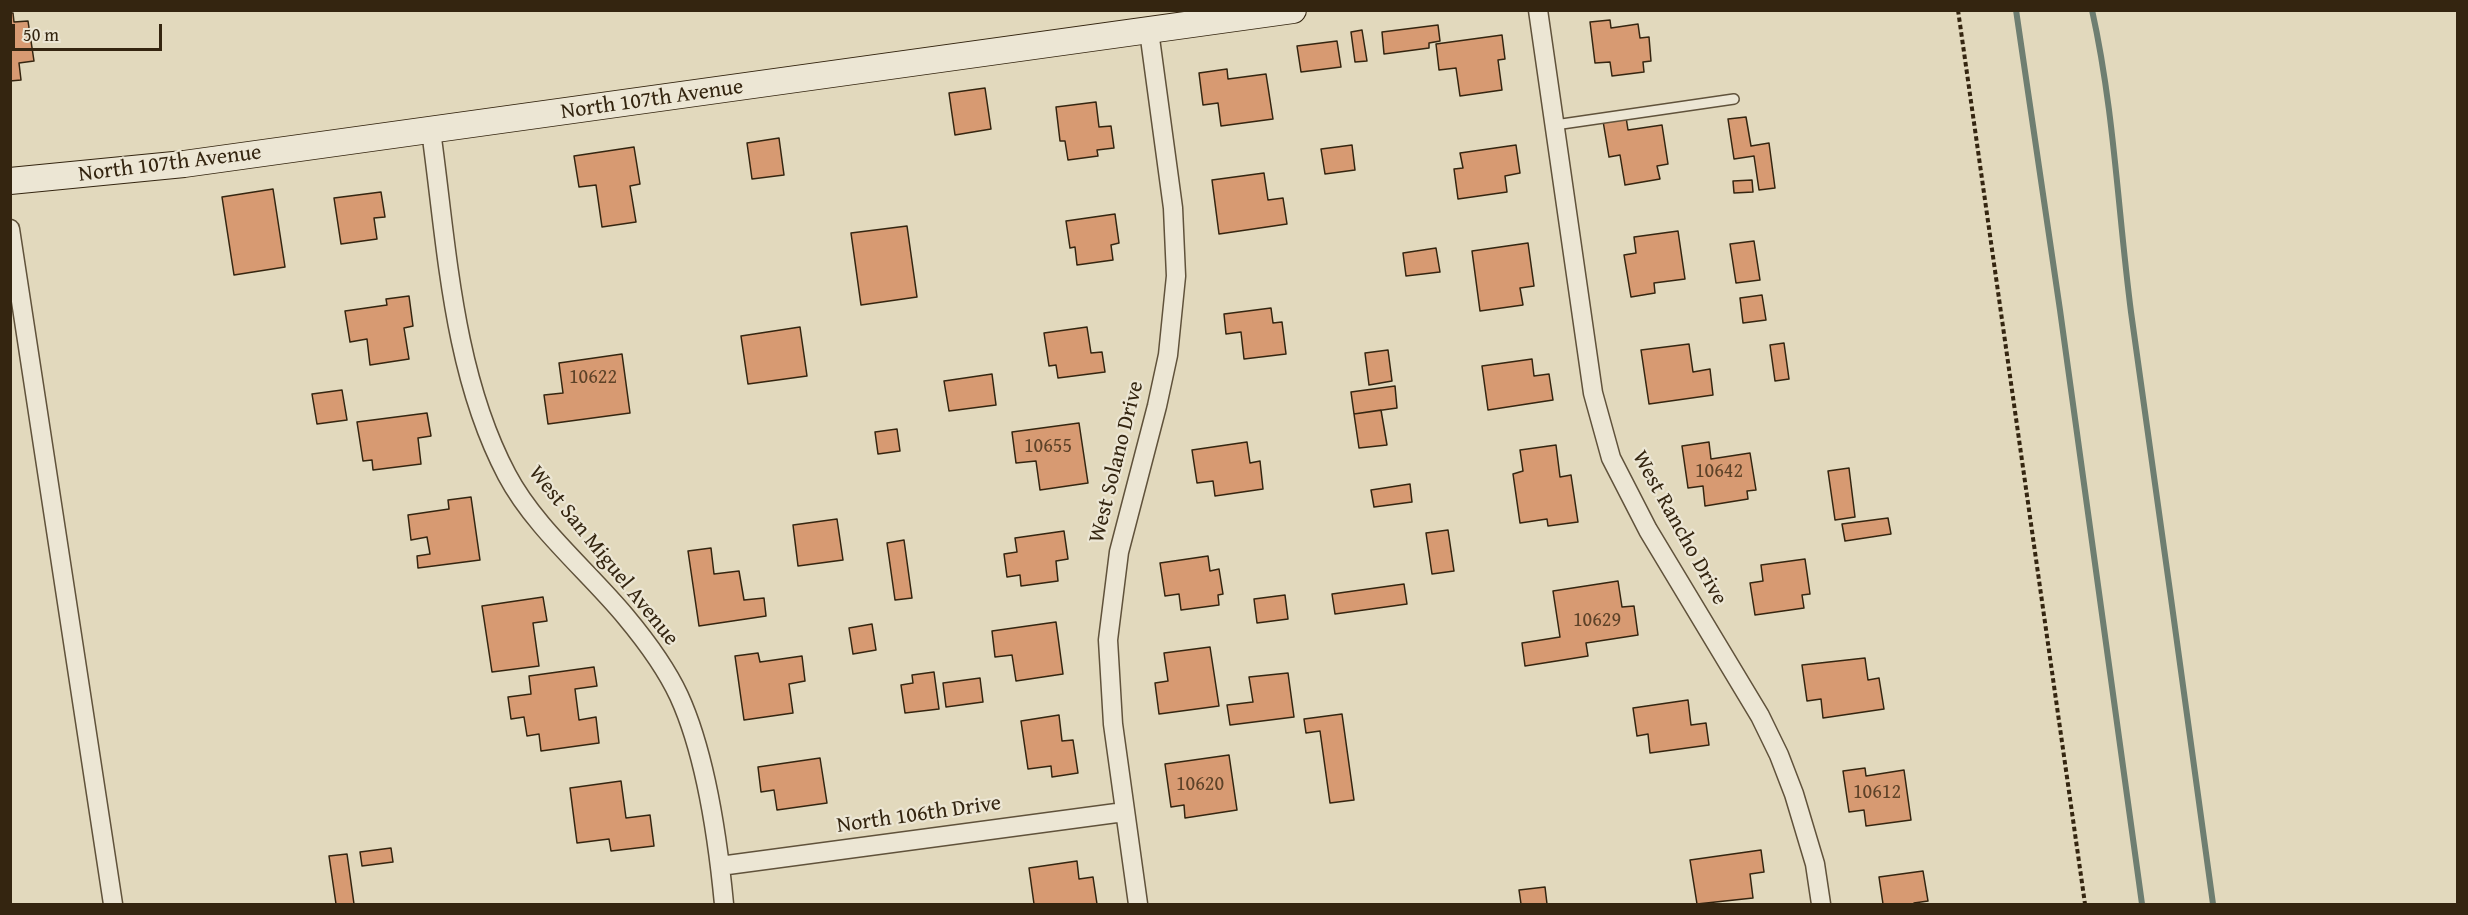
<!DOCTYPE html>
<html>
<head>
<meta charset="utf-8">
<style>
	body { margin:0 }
	#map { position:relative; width:2468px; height:915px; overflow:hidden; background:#e2d9bd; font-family:"Gentium Book Plus",serif }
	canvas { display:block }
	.frame { position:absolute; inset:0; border:12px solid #342510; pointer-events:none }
	.scale { position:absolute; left:12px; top:24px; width:150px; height:27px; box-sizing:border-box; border:3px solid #342510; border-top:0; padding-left:8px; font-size:18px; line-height:21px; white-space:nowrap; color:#342510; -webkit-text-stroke:4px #ece6d4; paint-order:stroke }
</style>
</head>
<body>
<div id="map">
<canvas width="2468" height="915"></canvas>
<div class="frame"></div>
<div class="scale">50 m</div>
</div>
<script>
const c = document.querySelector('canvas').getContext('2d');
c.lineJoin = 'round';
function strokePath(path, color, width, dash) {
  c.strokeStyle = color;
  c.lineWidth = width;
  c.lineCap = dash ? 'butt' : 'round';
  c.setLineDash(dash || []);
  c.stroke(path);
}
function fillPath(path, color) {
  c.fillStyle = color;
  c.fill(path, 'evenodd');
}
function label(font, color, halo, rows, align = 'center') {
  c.font = font + ' "Gentium Book Plus",serif';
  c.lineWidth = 4.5;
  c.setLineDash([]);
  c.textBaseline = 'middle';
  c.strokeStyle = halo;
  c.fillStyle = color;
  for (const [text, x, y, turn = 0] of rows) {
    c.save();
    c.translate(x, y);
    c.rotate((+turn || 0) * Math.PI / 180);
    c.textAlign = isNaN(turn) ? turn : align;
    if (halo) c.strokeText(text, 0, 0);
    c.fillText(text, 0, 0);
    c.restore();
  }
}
strokePath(new Path2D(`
	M2016,10l44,300 82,594
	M2092,10c22,99 26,202 39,302 27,197 56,395 82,592`), '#6e7e71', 6);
const building = new Path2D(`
	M10,13h3l1,9 14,-1 6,40 -15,2 2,17 -11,1z
	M1610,20l1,8 27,-4 2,14 9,-1 2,24 -8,1 1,10 -32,4 -2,-14 -15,1 -5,-41z
	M1438,25l2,16 -11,2v5l-45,6 -2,-22z
	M1362,30l5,31 -12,1 -4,-30z
	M1502,35l3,24 -7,1 4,30 -42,6 -4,-28 -17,2 -3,-26z
	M1337,41l4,26 -40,5 -4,-26z
	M1227,69l1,10 38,-5 7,45 -52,7 -3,-23 -15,2 -4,-32z
	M985,88l6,41 -36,6 -6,-42z
	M1096,102l3,25 12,-1 3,22 -17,2 1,6 -30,4 -3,-19h-5l-4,-34z
	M1626,117l2,13 34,-5 6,39 -11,2 3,13 -35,6 -5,-30 -11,2 -6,-36z
	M1746,117l5,29 18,-3 6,45 -16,2 -5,-34 -20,3 -6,-40z
	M779,138l5,37 -32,4 -5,-36z
	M1352,145l3,25 -30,4 -4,-25z
	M1516,145l4,28 -15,3 2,16 -49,7 -4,-30 9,-1 -3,-15z
	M634,147l6,37 -10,2 6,36 -34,5 -6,-42 -17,2 -5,-31z
	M1264,173l4,27 15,-2 4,26 -68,10 -7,-54z
	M1752,180l1,12 -19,1 -1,-12z
	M273,189l12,78 -51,8 -12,-78z
	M381,192l4,25 -11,1 3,21 -36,5 -7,-46z
	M1115,214l4,29 -8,2 2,15 -36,5 -2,-18 -5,1 -4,-27z
	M907,226l10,71 -56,8 -10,-72z
	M1678,231l7,48 -31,4 1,10 -24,4 -7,-42 12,-2 -2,-16z
	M1754,241l6,39 -24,3 -6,-39z
	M1528,243l6,43 -14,2 3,17 -43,6 -8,-60z
	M1436,248l4,24 -34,4 -3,-23z
	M1762,295l4,25 -23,3 -3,-25z
	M409,296l4,30 -9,2 5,31 -39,6 -3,-26 -17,3 -5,-31 42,-6 -1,-6z
	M1271,308l2,15 9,-1 4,32 -42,5 -3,-27 -15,2 -2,-20z
	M800,327l7,49 -59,8 -7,-48z
	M1087,327l4,26 11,-1 3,20 -47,6 -2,-13 -7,1 -5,-33z
	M1784,343l5,36 -14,2 -5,-36z
	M1689,344l4,28 17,-3 3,26 -64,9 -8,-54z
	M1388,350l4,31 -23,4 -4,-32z
	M622,354l8,59 -82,11 -4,-29 19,-2 -4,-30z
	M1532,359l2,17 15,-2 4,26 -65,10 -6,-44z
	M992,374l4,31 -47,6 -5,-30z
	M1395,386l2,22 -43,6 -3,-22z
	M342,390l5,30 -30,4 -5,-30z
	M1381,410l6,35 -28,3 -5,-34z
	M427,413l4,23 -13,2 3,26 -48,6 -1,-10 -9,1 -6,-39z
	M1079,423l9,60 -48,7 -4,-29 -20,2 -4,-31z
	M897,429l3,22 -22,3 -3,-22z
	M1247,442l3,21 10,-2 3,28 -48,7 -2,-15 -16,2 -5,-33z
	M1709,442l2,17 39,-6 6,37 -9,1 1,8 -43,7 -2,-20 -15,2 -6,-42z
	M1556,445l4,32 11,-2 7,47 -30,4 -1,-7 -27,4 -7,-49 10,-3 -3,-21z
	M1849,468l6,49 -20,3 -7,-49z
	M1410,484l2,18 -38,5 -3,-17z
	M471,497l9,63 -62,8 -1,-12 13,-2 -3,-17 -16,3 -3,-25 41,-6 -1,-9z
	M1888,518l3,16 -46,7 -3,-17z
	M837,519l6,41 -45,6 -5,-41z
	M1448,530l6,41 -22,3 -6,-41z
	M1064,531l4,28 -12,2 2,20 -37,5 -1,-11 -13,2 -3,-23 13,-2 -2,-14z
	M904,540l8,58 -17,2 -8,-57z
	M711,548l3,26 25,-3 5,29 20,-2 2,18 -67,10 -11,-75z
	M1208,556l2,15 9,-2 4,25 -5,1 1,10 -38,5 -2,-16 -14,2 -5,-33z
	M1805,559l5,35 -8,1 2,13 -49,7 -5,-32 13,-2 -2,-16z
	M1618,581l4,26 12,-1 4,29 -52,8 2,13 -63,10 -3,-23 38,-6 -7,-46z
	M1404,584l3,20 -72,10 -3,-20z
	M1285,595l3,24 -31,4 -3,-24z
	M543,597l4,24 -14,2 6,43 -47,6 -10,-66z
	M1056,622l7,52 -47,7 -4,-26 -17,2 -3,-26z
	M872,624l4,26 -23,4 -4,-26z
	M1210,647l9,59 -60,8 -4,-31 13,-2 -4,-28z
	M758,653l2,9 42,-6 3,25 -16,3 4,29 -49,7 -9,-64z
	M1865,658l3,22 11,-2 5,31 -61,9 -2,-19 -14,2 -5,-36z
	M594,667l3,19 -22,3 4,31 17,-3 3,26 -58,8 -2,-17 -12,2 -3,-19 -13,2 -3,-22 23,-3 -2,-18z
	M934,672l5,37 -34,4 -4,-28 12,-2 -1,-8z
	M1288,673l6,44 -64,8 -3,-20 26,-3 -4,-25z
	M980,678l3,24 -37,5 -3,-24z
	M1688,700l3,25 15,-2 3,22 -59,8 -2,-19 -11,2 -4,-28z
	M1342,714l12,86 -24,3 -10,-72 -14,2 -2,-14z
	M1059,715l3,26 11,-1 5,33 -26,4 -1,-11 -23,3 -7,-48z
	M1229,755l8,55 -52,8 -1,-13 -13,2 -6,-43z
	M820,758l7,45 -50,7 -3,-20 -13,2 -3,-25z
	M1865,768l1,8 38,-6 7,50 -45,6 -2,-16 -15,2 -6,-41z
	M621,781l5,37 24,-3 4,31 -43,5 -2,-12 -32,4 -7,-55z
	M391,848l2,14 -31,4 -2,-14z
	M1761,850l3,22 -14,2 3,24 -56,6 -7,-44z
	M347,854l7,50h-18l-7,-48z
	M1077,861l2,18 14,-2 4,27h-63l-5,-36z
	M1923,871l5,30 -14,2v1h-31l-4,-27z
	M1545,887l2,17h-26l-2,-14z`);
fillPath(building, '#d79a72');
strokePath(building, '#342510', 1.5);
const lane = new Path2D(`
	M1555,125l179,-26`);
const street = new Path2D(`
	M1538,10l55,383 18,65 37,72 112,186 19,39 15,39 21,70 6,40
	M431,131c16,114 21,240 76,344 28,53 81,96 119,142 20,24 40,51 53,79 27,59 39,145 45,208
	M10,229l103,675
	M720,866l404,-54
	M1138,904l-25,-180 -5,-84 11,-88 38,-146 11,-51 8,-79 -3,-68 -24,-177`);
const secondary = new Path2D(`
	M10,181l174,-17 1109,-154`);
strokePath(lane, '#60523b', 12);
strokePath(street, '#60523b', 21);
strokePath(secondary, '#342510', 28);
strokePath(new Path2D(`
	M1958,10l127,894`), '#342510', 4, [4.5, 3]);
strokePath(lane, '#ece6d4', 9);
strokePath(street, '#ece6d4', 18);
strokePath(secondary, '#ece6d4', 26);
label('20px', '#5d4228', null, [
	["10622",593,378],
	["10655",1048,447],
	["10642",1719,472],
	["10629",1597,621],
	["10620",1200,785],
	["10612",1877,793]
]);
label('22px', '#342510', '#ece6d4', [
	["North 107th Avenue",652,100,-8],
	["North 107th Avenue",170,164,-7],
	["West Solano Drive",1117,462,-76],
	["West Rancho Drive",1679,528,61],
	["West San Miguel Avenue",603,556,51],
	["North 106th Drive",919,815,-8]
]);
</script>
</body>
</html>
